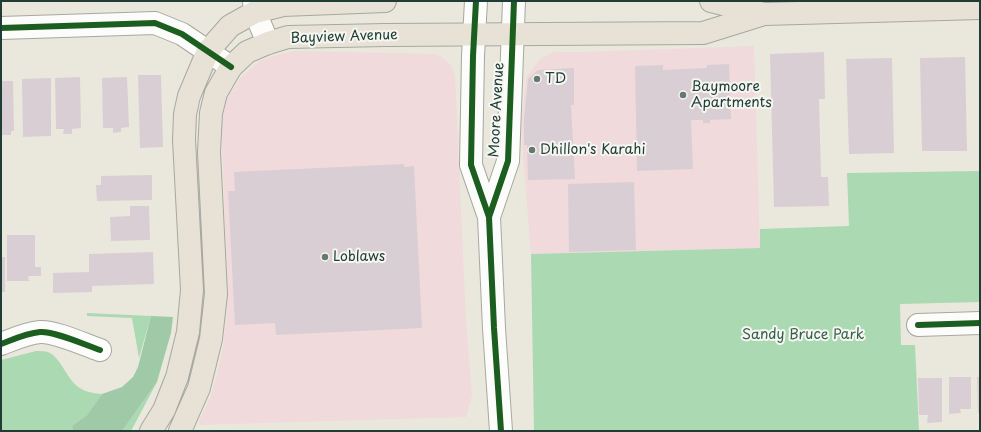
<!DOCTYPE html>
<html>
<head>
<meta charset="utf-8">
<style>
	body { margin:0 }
	#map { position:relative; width:981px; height:432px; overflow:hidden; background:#eae8dd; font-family:"Playpen Sans",sans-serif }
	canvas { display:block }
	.frame { position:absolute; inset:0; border:2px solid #1f3d34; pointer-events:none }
</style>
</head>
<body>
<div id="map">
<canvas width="981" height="432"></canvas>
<div class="frame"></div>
</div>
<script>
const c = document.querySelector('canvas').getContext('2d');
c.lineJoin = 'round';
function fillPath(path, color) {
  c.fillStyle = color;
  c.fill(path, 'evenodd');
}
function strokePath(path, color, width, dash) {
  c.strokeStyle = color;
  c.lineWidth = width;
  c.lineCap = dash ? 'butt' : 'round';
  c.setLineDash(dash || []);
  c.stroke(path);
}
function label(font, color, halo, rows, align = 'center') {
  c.font = font + ' "Playpen Sans",sans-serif';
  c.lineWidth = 4;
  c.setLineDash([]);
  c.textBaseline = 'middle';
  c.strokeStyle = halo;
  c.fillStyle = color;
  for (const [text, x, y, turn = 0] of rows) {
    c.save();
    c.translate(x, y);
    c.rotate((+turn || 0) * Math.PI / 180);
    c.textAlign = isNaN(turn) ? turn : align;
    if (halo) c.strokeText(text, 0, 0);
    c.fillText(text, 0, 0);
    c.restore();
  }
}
fillPath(new Path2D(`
	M754,46l6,202 -229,6 -9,-110v-24l4,-43 14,-18 13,-7h28z
	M294,51l142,3 4,2 10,8 5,11 11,246 6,74 -6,22 -266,8 -1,-4 11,-23 7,-23 6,-28 4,-35v-31l-6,-166 6,-16 13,-21 20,-17 18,-6z`), '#f0dadc');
fillPath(new Path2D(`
	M980,171v131l-80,2 1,41h14l4,86h-385l-3,-177 229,-6v-19l89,-3 -2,-53z
	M87,313l64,3 -12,42 -7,-40 -45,-2z
	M36,351c4,0 9,0 12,1 5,2 9,7 12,11 13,20 16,29 42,31l-15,21 -15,11 1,5h-72v-71z
	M157,382l-26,49h-9z`), '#abd9b2');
fillPath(new Path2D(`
	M151,316l22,1 -2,16 -14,49 -35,49h-49l-1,-5 15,-11 15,-21 20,-7 11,-10 5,-10z`), '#9fc9a7');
fillPath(new Path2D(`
	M824,52l1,47h-6l2,78h7l1,29 -55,1 -4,-153z
	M965,57l2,94h-45l-2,-93z
	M892,58l2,95 -45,1 -3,-95z
	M729,64l2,55 -21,1v3h-7v-3h-12l2,49 -56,2 -2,-105 28,-1v5l44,-2v-3z
	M574,68v37h-3l4,74 -47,1 -1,-35h-3v-25l4,-41 10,-9z
	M138,75h23l2,72 -23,1z
	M80,77l1,51 -9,1v5h-9l1,-5h-8l-1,-51z
	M127,77l2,50 -8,1v4l-8,1v-5h-10l-1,-50z
	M51,78v58l-28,1 -1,-58z
	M1,81h12l1,50h-3v4h-10z
	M404,164v3l10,-1 8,162 -146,7 -1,-12 -40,2 -7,-134h7l-1,-19z
	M152,175v25l-55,1 -1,-16h5v-9z
	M634,182l2,68 -67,2 -1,-68z
	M130,206h19l1,34 -39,1 -1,-24 20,-1z
	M7,235h28v32h6v9h-13l1,5h-22z
	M153,252l1,32 -62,2v6l-39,1v-20l36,-1v-18z
	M1,257h4v35h-4z
	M949,377h22v32h-11l1,4 -12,1z
	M977,377h3v36h-2z
	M918,378h24v44l-15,1 1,-8h-9z`), '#d9ced3');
const minor = new Path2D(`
	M254,1l1,11 13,31
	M476,1l-3,55 -2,109 18,52 5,111 7,103
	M1,28l154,-5 27,11 49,33
	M489,217l19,-56 6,-160
	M918,325l62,-2
	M1,344c13,-5 26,-11 39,-12 15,-1 45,13 60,18`);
const major = new Path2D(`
	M711,1l53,13 216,-6
	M151,431l13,-21 13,-33 11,-45 4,-42 -8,-150 1,-26 4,-18 19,-45 22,-25 25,-14 28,-7 102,-4
	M180,431l19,-43 12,-49 5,-45 -7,-142 2,-39 5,-20 8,-14 7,-12 16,-15 21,-9 20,-6 98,-2 317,-2 61,-19`);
strokePath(minor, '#a6a8a1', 24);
strokePath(major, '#a6a8a1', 24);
strokePath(minor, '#fcfcfa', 22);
strokePath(major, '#e7e2d5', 22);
strokePath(new Path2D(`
	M476,1l-3,55 -2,109 18,52 5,111 7,103
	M1,28l154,-5 27,11 49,33
	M489,217l19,-56 6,-160
	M918,325l62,-2
	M1,344c13,-5 26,-11 39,-12 15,-1 45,13 60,18`), '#1b5e20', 6);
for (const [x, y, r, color] of [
	[537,79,4,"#66796f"],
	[683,95,4,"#66796f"],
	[532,150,4,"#66796f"],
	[325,257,4,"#66796f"]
]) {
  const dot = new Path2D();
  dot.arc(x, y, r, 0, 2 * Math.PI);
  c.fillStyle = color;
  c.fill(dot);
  strokePath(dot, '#f6f6f2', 1.5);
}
label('14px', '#1f3d34', '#f6f6f2', [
	["Bayview Avenue",344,37,-2],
	["Moore Avenue",497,110,-87]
]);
label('14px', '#1f3d34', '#f6f6f2', [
	["TD",545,79],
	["Baymoore",691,87],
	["Apartments",691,103],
	["Dhillon's Karahi",540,150],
	["Loblaws",333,257]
], 'left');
label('14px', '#35614b', '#f6f6f2', [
	["Sandy Bruce Park",803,335]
]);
</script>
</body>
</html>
